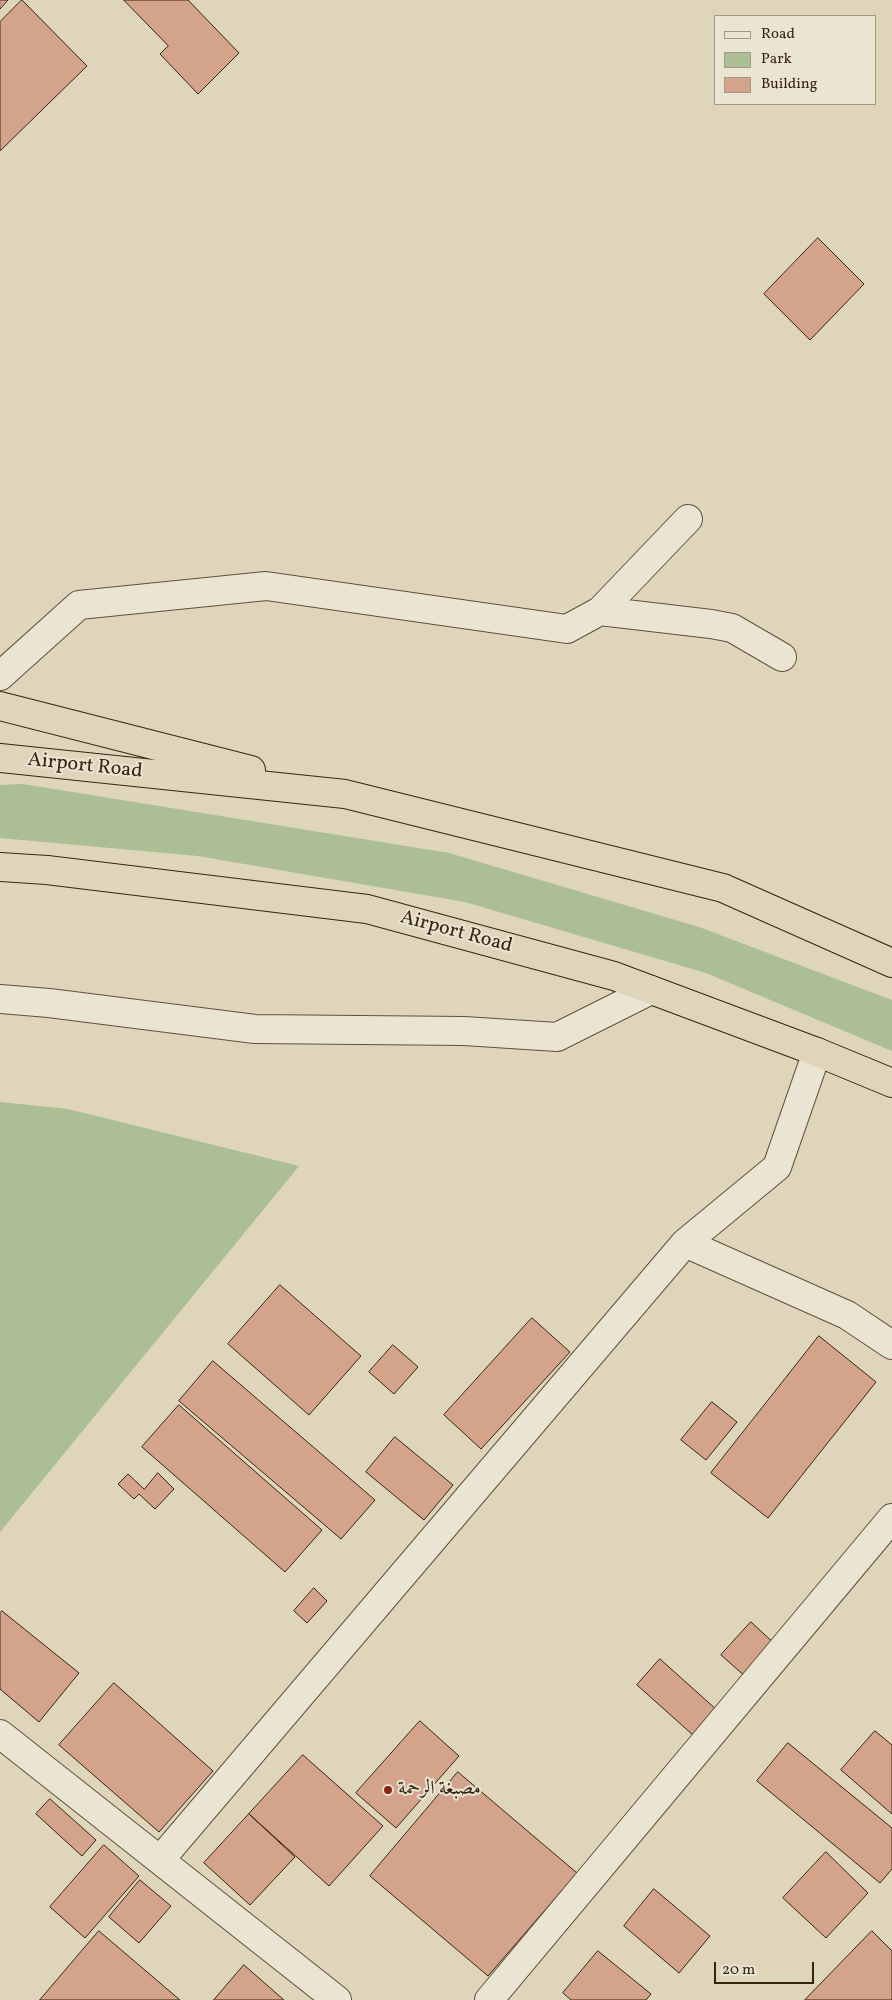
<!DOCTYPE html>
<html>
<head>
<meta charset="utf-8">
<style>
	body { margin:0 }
	#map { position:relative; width:892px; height:2000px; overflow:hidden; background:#ded5bb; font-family:Vollkorn,serif }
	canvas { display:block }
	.legend { position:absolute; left:714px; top:15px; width:162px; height:90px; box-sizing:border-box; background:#eae4d3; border:1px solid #a39785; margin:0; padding:6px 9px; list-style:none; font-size:15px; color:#382410 }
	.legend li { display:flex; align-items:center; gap:10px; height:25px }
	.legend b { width:25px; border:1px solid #a39785 }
	.scale { position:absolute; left:714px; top:1962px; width:100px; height:22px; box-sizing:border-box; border:2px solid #382410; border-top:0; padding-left:6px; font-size:15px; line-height:18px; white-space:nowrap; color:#382410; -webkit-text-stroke:4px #eae4d3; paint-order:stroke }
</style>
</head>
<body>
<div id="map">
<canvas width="892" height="2000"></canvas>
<ul class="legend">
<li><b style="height:6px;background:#eae4d3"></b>Road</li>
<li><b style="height:14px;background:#abbe94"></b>Park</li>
<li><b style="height:14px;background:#d4a38b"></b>Building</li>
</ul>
<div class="scale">20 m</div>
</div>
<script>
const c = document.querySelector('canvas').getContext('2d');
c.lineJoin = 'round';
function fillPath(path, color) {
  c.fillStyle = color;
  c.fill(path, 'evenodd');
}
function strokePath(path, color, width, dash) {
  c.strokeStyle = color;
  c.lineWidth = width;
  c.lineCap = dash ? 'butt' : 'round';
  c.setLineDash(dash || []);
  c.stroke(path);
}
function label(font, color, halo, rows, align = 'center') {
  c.font = font + ' Vollkorn,Amiri,serif';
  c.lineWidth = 4;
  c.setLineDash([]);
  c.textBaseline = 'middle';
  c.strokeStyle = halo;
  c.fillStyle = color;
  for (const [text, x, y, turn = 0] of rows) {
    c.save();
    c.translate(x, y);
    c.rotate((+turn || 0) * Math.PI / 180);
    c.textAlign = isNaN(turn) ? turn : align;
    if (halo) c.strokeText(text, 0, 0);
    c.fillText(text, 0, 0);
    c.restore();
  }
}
fillPath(new Path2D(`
	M23,784l426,69 250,74 193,73v51l-186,-78 -241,-71 -267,-46 -198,-18v-53z
	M0,1102l68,7 231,57 -299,366z`), '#abbe94');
const building = new Path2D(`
	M0,0h8l-8,9z
	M22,0l65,66 -87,85v-129z
	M124,0h64l51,53 -41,41 -38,-40 8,-8z
	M818,238l46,46 -54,56 -46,-46z
	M280,1285l81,71 -52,59 -81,-71z
	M532,1318l38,34 -89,97 -37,-34z
	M819,1336l57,46 -108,136 -57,-45z
	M393,1345l25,22 -24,27 -25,-22z
	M213,1361l162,139 -34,39 -162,-138z
	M712,1402l25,20 -31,38 -25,-20z
	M179,1405l143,125 -37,42 -143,-125z
	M395,1437l58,48 -29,35 -58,-48z
	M158,1473l16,16 -19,20 -16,-15 -5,5 -16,-15 10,-10 16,15z
	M314,1588l13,13 -20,22 -13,-12z
	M2,1611l77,62 -40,49 -39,-33v-76z
	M751,1622l25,23 -29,33 -26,-23z
	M660,1659l58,52 -24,25 -57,-51z
	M114,1683l99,88 -54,61 -100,-87z
	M420,1721l39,35 -63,72 -40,-35z
	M875,1731l17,14v69l-51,-44z
	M788,1743l104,85v41l-12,14 -123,-102z
	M303,1755l80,71 -54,60 -80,-72z
	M458,1772l119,101 -89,103 -118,-100z
	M50,1799l46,41 -14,16 -46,-42z
	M249,1814l46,43 -45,48 -46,-42z
	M104,1845l35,31 -54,62 -35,-31z
	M826,1852l42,41 -42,45 -43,-40z
	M140,1880l31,26 -32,37 -30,-26z
	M654,1889l56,47 -31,37 -55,-47z
	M99,1931l81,69h-140z
	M872,1931l20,20v49h-87z
	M598,1951l53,43 -5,6h-75l-8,-7z
	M244,1965l40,35h-70z`);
fillPath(building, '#d4a38b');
strokePath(building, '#382410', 1);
const minor = new Path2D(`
	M600,611l111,13 21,4 50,29
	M0,676l79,-71 187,-19 301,43 33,-18 88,-92
	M0,999l49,4 206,26 209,2 93,6 94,-47
	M817,1052l-40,115 -92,76 162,72 45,30
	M0,1734l337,266
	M160,1860l525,-617
	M489,2000l403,-482`);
const highway = new Path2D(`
	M0,706l251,64
	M0,758l345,36 378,94 169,75
	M0,867l47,3 320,39 247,67 203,76 75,31`);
strokePath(minor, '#62503b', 30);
strokePath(highway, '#382410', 30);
strokePath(minor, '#eae4d3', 28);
strokePath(highway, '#ded5bb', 28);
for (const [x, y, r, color] of [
	[388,1790,5,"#8f2418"]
]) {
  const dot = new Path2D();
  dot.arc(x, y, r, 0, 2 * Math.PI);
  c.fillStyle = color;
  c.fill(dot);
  strokePath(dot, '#eae4d3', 2);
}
label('20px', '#382410', '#eae4d3', [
	["Airport Road",85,767,6],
	["Airport Road",456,933,15]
]);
label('20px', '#382410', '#eae4d3', [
	["مصبغة الرحمة",398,1790]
], 'left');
</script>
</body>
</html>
